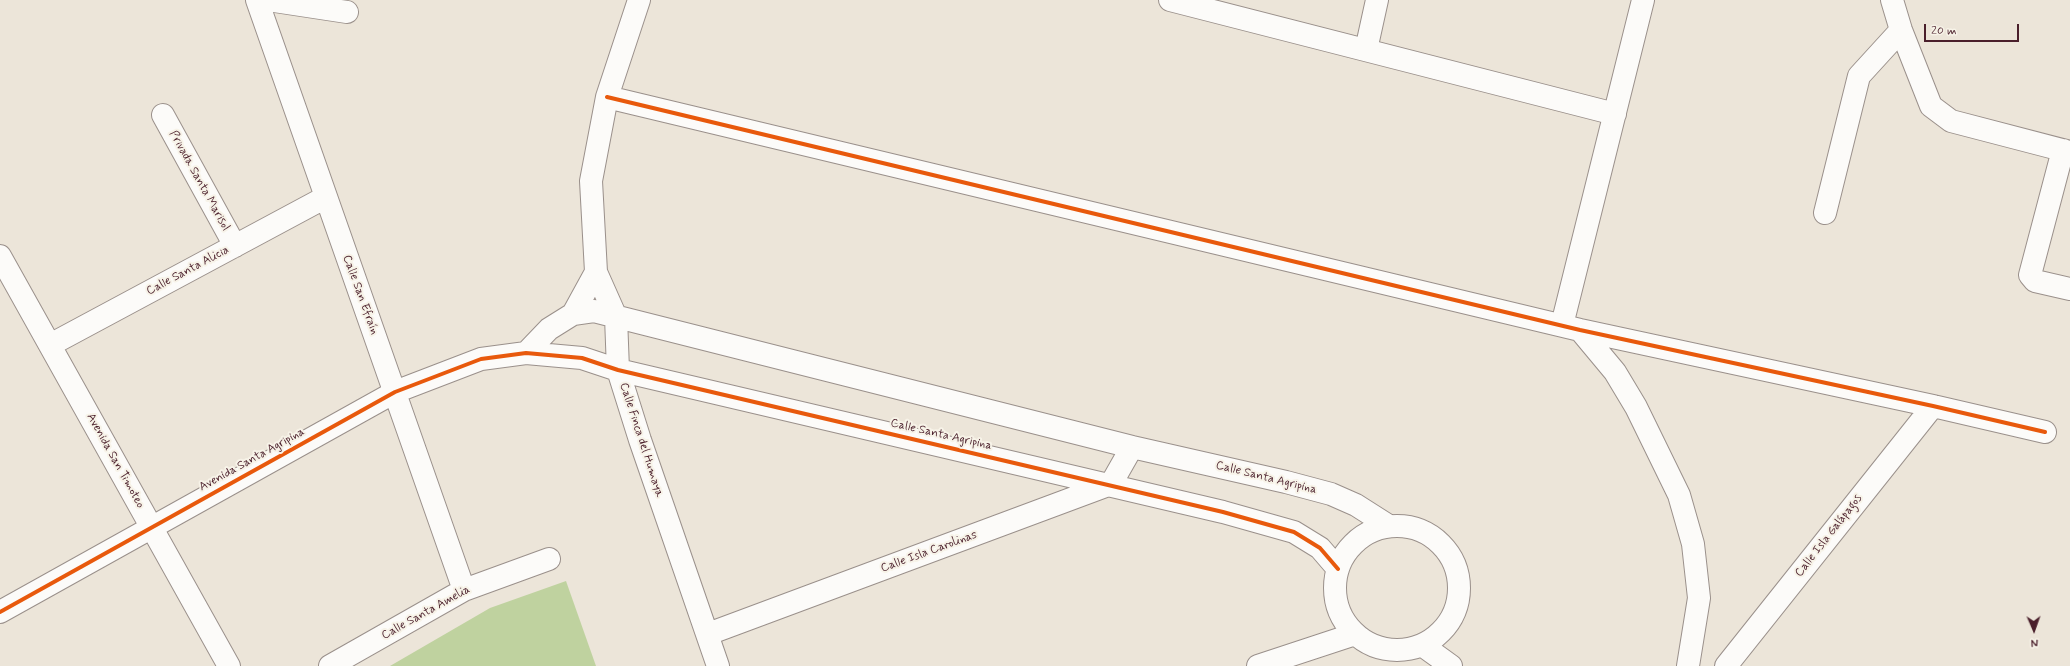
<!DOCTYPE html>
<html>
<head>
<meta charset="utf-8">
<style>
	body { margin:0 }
	#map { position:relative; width:2070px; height:666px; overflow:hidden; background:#ece5d9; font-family:Mynerve,sans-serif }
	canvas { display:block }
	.north { position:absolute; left:2014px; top:610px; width:40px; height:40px; -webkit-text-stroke:3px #f7f3e8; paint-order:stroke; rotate:178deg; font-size:11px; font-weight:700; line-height:16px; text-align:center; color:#4a1f2b }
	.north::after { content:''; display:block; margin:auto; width:14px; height:18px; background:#4a1f2b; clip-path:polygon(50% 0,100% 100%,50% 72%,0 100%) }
	.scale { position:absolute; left:1924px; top:24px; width:95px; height:18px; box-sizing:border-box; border:2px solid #4a1f2b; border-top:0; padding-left:5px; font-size:12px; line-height:14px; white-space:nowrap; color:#4a1f2b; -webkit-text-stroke:3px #f7f3e8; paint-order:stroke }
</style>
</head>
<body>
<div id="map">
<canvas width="2070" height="666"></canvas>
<div class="north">N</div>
<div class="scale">20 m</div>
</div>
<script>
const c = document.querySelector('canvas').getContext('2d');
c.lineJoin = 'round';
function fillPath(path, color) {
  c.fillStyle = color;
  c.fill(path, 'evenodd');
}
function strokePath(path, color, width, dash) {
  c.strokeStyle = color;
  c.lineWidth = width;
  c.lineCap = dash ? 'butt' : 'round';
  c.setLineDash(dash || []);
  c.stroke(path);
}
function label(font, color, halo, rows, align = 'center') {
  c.font = font + ' Mynerve,sans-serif';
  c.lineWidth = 4;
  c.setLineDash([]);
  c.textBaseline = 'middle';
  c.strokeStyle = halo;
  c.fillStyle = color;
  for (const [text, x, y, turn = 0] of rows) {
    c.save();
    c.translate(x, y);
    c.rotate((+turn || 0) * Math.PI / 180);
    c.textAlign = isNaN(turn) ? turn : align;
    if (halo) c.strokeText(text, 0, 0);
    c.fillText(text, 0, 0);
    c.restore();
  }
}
fillPath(new Path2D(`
	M566,581l30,85h-206l100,-58z`), '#bfd29f');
const minor = new Path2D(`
	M257,0l207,590
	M268,0l79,12
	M639,0l-32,97 -16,84 5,91 20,45 2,53 22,70 78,226
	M1170,0l445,114
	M1892,0l9,30 30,76 20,15 119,31
	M1366,50l11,-50
	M607,97l973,233 353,76 112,26
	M163,115l72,131
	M2063,150l-33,125 5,6 35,8
	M1825,213l34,-137 42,-46
	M0,256l229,410
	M573,314l23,-42
	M1562,325l81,-325
	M1580,330l35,42 21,35 43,88 14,49 6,54 -11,68
	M50,345l276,-148
	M526,353l23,-24 24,-15 21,-3 538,136 154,35 45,12 25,11 33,21
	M1335 588a62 62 0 1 1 124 0a62 62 0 1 1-124 0Z
	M0,612l395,-220 86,-33 45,-6 56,5 36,12 605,142 71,20 26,16 18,21
	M708,634l403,-150 21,-37
	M1422,645l29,21
	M330,666l134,-76 85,-31
	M1258,666l97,-32
	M1726,666l207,-260`);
strokePath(minor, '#9a908b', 24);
strokePath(minor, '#fcfbf9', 22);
strokePath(new Path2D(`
	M607,97l973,233 353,76 112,26
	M0,612l395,-220 86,-33 45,-6 56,5 36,12 605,142 71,20 26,16 18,21`), '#e8590c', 4);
label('12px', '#4a1f2b', '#f7f3e8', [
	["Privada Santa Marisol",199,181,61],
	["Calle Santa Alicia",188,271,-28],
	["Calle San Efraín",360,295,70],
	["Calle Santa Agripina",941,435,13],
	["Calle Finca del Humaya",641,440,72],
	["Avenida Santa Agripina",252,460,-29],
	["Avenida San Timoteo",115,461,61],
	["Calle Santa Agripina",1266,478,14],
	["Calle Isla Galápagos",1829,536,-52],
	["Calle Isla Carolinas",929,552,-20],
	["Calle Santa Amelia",426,613,-29]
]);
</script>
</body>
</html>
